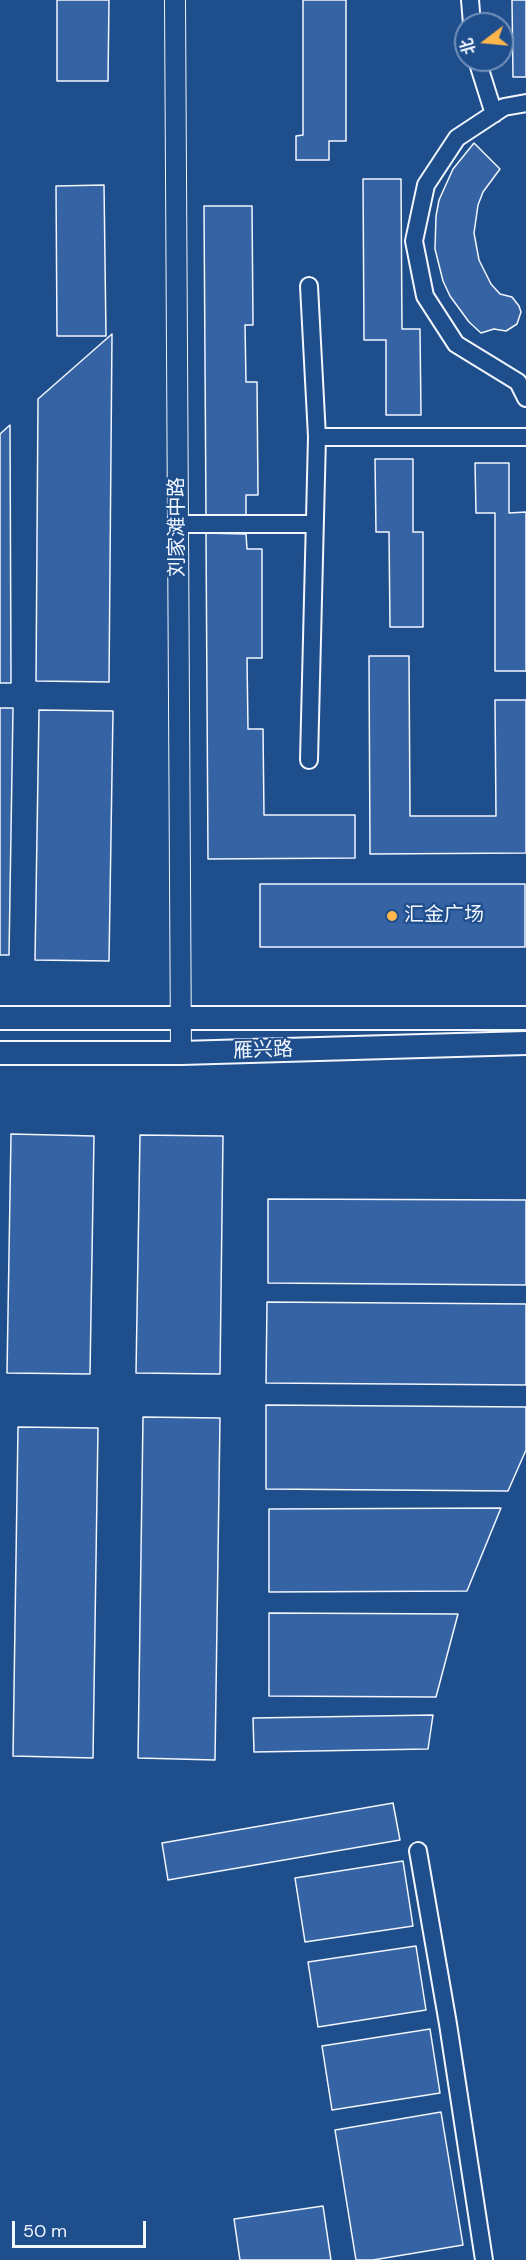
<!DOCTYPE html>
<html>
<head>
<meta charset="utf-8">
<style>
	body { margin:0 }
	#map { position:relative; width:526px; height:2260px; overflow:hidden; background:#1f4e8c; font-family:"DM Sans","Noto Sans SC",sans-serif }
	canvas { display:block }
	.north { position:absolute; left:454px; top:12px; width:60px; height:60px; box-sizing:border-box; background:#1f4e8c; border:2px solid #7391ba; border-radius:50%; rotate:254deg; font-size:16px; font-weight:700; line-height:24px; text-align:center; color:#f2f6ff }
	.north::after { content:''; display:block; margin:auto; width:21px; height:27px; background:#ffb74d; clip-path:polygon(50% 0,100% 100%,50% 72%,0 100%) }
	.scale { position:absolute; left:12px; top:2221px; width:134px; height:27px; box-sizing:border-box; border:3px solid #f2f6ff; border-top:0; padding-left:8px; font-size:18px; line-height:21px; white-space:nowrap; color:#f2f6ff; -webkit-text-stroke:4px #1f4e8c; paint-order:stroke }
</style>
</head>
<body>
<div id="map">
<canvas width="526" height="2260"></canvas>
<div class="north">北</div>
<div class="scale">50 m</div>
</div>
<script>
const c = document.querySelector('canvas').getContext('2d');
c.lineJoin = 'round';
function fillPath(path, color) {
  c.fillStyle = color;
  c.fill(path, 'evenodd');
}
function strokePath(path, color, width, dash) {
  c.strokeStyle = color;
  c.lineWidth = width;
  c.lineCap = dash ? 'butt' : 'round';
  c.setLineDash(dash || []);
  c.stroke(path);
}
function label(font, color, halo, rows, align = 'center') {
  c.font = font + ' "DM Sans","Noto Sans SC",sans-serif';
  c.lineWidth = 4.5;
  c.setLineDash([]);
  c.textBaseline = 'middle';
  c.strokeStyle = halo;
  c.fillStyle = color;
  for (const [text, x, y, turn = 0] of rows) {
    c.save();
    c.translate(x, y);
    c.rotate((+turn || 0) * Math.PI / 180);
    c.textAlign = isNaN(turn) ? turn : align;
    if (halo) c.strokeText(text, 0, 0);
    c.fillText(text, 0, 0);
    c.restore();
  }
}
const building = new Path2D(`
	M57,0h52l-1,81h-51z
	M303,0h43v141h-17v19h-33v-24l7,-1z
	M512,0h14v77h-13z
	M474,143l26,26 -17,23 -5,13 -4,28 5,27 12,24 9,10 12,3 7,9 2,6 -4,12 -11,7 -12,-2 -13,4 -12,-11 -19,-26 -7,-15 -8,-32 1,-33 3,-16 14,-31z
	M363,179h38l1,150h18l1,86h-35v-75h-22z
	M104,185l2,151h-49l-1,-150z
	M204,206h48l1,119h-8l1,57h11l1,113h-12v22l-40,-1z
	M112,334l-3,348 -73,-1 2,-282z
	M10,425l1,258h-11v-249z
	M375,459h38v73h10v95h-33l-1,-95h-13z
	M475,463h34v50l17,-1v159h-31v-158h-19z
	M206,533l40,1 1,15h15v109h-15l1,71h15l1,86h91v43l-147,1z
	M369,656h40l1,160h86l-1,-116h31v153l-156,1z
	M0,708h13l-4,247h-9z
	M39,710l74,1 -4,250 -74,-1z
	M260,884h265v63h-265z
	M11,1134l83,2 -4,238 -83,-1z
	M140,1135l83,1 -3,238 -84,-1z
	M268,1199l258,1v85l-258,-2z
	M267,1302l259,2v81l-260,-2z
	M266,1405l260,2v43l-18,41 -242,-2z
	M143,1417l77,1 -5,342 -77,-2z
	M18,1427l80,1 -5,330 -80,-2z
	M501,1508l-34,83 -198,1v-83z
	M269,1613l189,1 -22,83 -167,-1z
	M433,1715l-5,34 -174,3 -1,-34z
	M393,1803l7,37 -232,40 -6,-37z
	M403,1861l10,65 -108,16 -10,-64z
	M416,1946l10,64 -108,17 -10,-65z
	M430,2029l10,64 -108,17 -10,-64z
	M441,2112l22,133 -90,15h-17l-21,-130z
	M323,2206l8,54h-91l-6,-41z`);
fillPath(building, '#3563a3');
strokePath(building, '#f2f6ff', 1.5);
const minor = new Path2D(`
	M470,0l2,24
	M477,60l17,54
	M526,103l-22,4 -47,31 -31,47 -12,56 11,55 31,48 62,38 8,16
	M317,437h209
	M178,524h137
	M309,760l8,-323 -8,-151
	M418,1851l30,173 36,236`);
const tertiary = new Path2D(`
	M175,0l6,1053`);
const secondary = new Path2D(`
	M0,1018h526
	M0,1053h181l345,-10`);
strokePath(minor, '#f2f6ff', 20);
strokePath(tertiary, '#f2f6ff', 22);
strokePath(secondary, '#f2f6ff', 26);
strokePath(minor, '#1f4e8c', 16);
strokePath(tertiary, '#1f4e8c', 20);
strokePath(secondary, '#1f4e8c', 22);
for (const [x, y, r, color] of [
	[392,916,6,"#ffb74d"]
]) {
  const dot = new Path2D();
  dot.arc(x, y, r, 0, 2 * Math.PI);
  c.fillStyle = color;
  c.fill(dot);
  strokePath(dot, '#1f4e8c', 2);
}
label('20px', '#f2f6ff', '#1f4e8c', [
	["刘家滩中路",178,527,-90],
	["雁兴路",263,1051,-2]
]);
label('20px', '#f2f6ff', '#1f4e8c', [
	["汇金广场",404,916]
], 'left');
</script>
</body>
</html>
